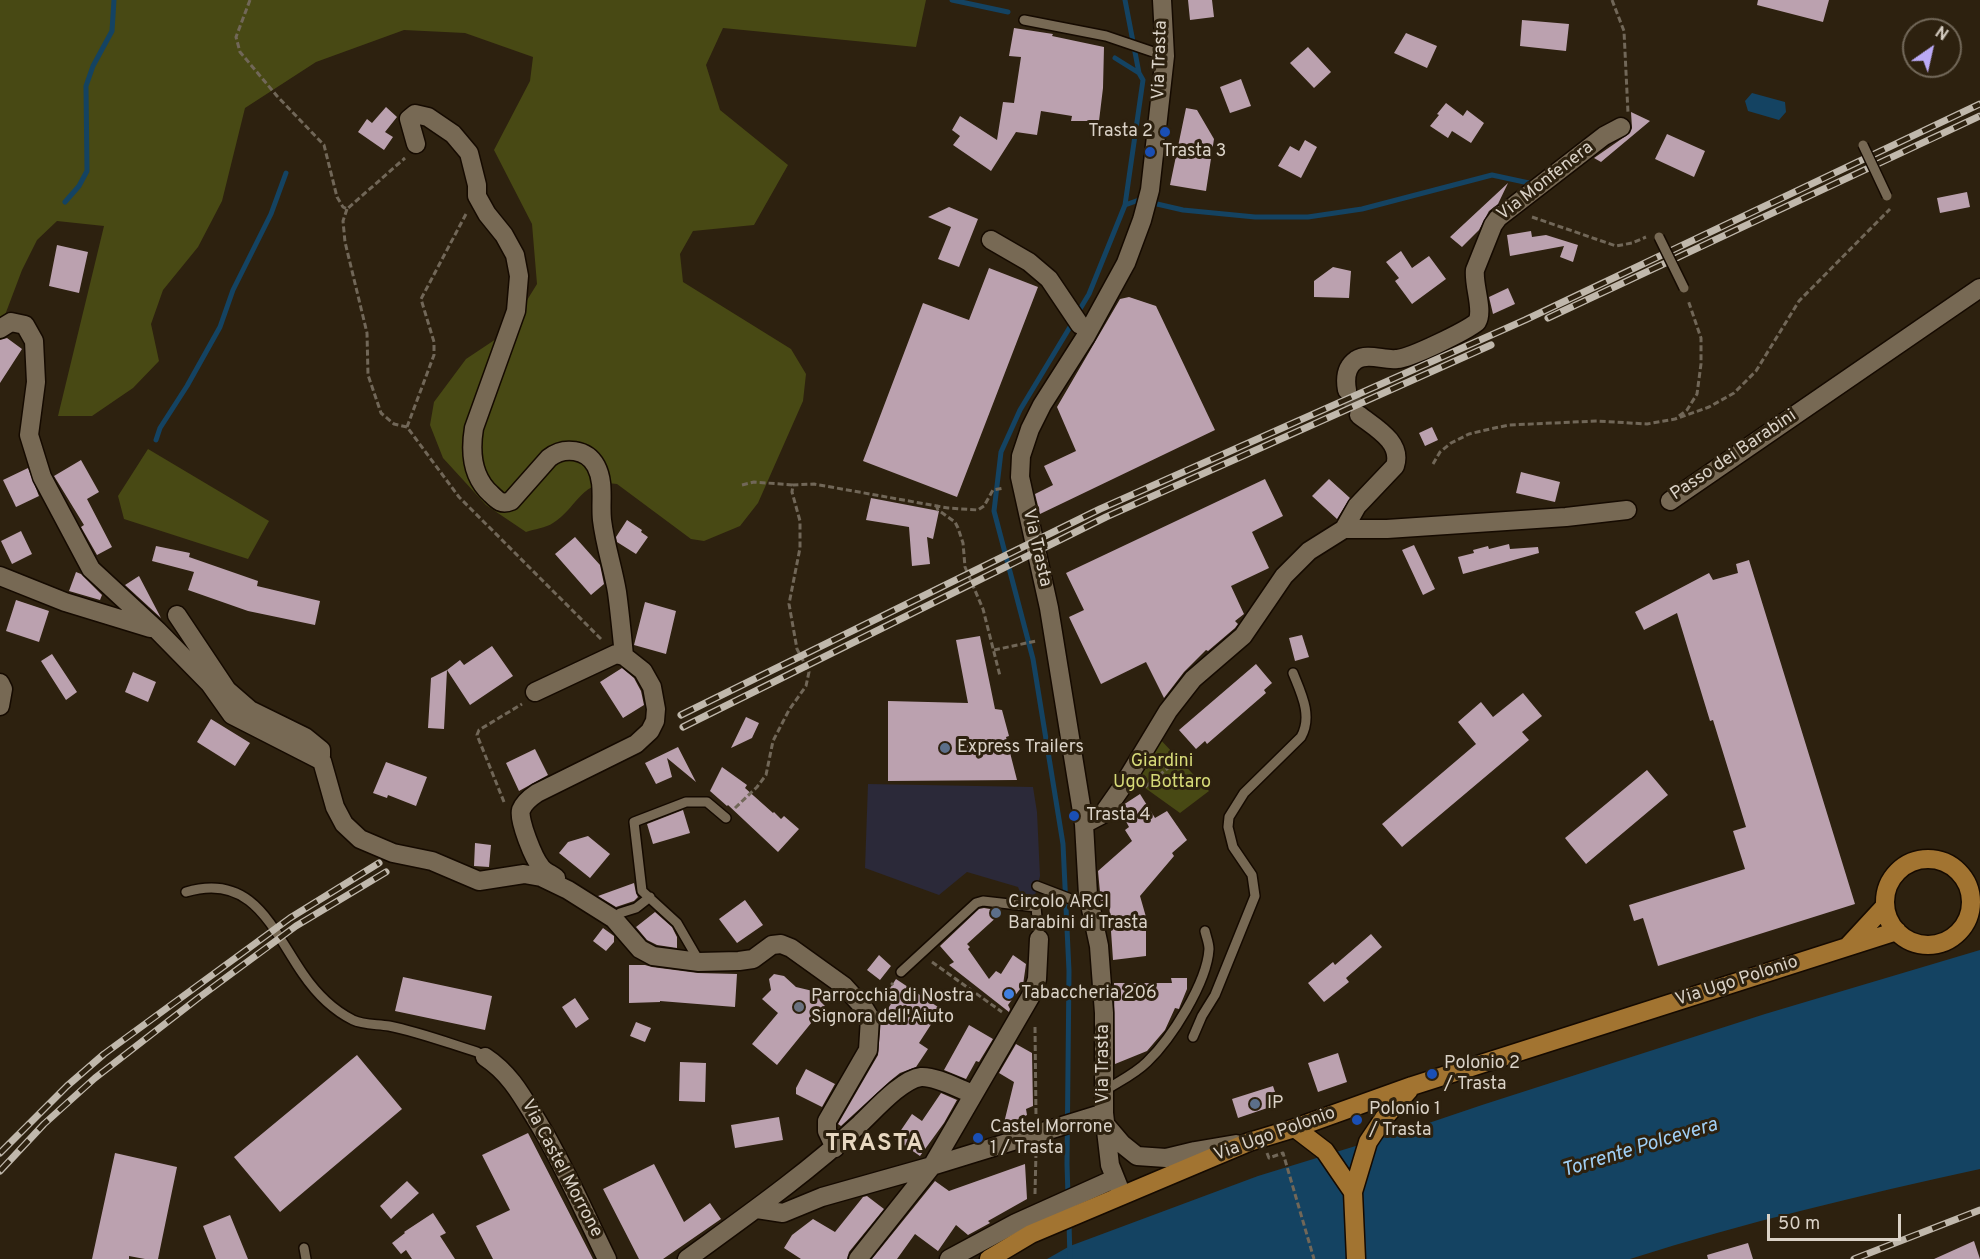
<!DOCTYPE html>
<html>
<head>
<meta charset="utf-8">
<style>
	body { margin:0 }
	#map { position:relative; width:1980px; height:1259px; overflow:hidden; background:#2d210f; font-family:Overpass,sans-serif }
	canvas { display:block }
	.north { position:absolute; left:1902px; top:18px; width:60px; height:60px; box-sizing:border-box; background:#2d210f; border:2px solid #726859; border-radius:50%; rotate:34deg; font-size:16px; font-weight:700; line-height:24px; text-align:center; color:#dad2c7 }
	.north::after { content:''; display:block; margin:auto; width:21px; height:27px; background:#bbaaf6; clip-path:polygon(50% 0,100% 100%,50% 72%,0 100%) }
	.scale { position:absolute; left:1767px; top:1214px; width:134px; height:27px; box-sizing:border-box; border:3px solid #dad2c7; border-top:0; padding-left:8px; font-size:18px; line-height:21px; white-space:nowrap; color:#dad2c7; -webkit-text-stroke:4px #2d210f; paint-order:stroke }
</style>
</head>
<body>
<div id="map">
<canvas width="1980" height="1259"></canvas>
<div class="north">N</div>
<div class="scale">50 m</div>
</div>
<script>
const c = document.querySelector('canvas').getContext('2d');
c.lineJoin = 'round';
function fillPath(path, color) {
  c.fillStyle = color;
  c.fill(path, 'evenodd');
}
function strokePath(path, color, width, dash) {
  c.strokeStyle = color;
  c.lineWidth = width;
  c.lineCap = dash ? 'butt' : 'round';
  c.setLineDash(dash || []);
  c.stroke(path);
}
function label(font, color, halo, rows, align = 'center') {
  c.font = font + ' Overpass,sans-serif';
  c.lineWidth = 6;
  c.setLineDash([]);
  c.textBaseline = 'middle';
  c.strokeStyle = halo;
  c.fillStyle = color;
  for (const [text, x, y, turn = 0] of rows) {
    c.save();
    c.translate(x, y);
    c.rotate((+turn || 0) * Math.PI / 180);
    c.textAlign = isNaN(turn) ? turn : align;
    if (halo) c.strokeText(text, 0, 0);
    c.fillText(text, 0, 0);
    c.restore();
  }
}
fillPath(new Path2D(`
	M868,784l165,3 4,25 3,64 -6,23 -12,-2 -4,-10 -51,-15 -28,23 -74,-27z`), '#2b2939');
fillPath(new Path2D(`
	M0,0h926l-10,47 -193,-19 -17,37 14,45 68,55 -34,60 -61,6 -13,23 3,28 108,67 15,25 -3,27 -45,102 -18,23 -36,15 -13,-2 -74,-55c-35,-6 -39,23 -64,39 -7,5 -19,6 -27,9l-40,-27 -43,-47 -13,-33 4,-23 32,-43 42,-28 29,-47 -5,-60 -38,-74 36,-69 3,-24 -68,-24 -61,-3 -88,32 -71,46 -23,93 -24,46 -35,43 -12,34 8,37 -26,27 -41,28h-34l46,-190 -47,-5 -20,19 -15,30 -17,45 -5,3z
	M148,449l121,72 -21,38 -124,-40 -6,-23z
	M1157,736l52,55 -29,22 -46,-33z`), '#484914');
fillPath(new Path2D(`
	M1752,93l33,9 1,10 -7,8 -31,-9 -3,-10z
	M1980,950v219c-118,26 -234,53 -350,90h-583l23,-13 188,-70 153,-47 71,-24 283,-91z`), '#144362');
strokePath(new Path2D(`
	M952,0l56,12
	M1115,58l24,15
	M65,202l14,-16 8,-15 -1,-85 7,-20 19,-35 2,-31
	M1157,204l26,6 72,7h53l54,-8 130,-34 37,8
	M1125,205l14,-5
	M1077,314l12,-20 36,-89 18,-125 -4,-7 -14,-73
	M156,440l4,-12 27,-42 33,-59 13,-37 38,-76 15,-41
	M1068,1196l-1,-32 2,-193 -6,-127 -30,-185 -39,-148 7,-59 19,-42 53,-88
	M1069,1223l1,36`), '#144362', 5);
fillPath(new Path2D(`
	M1188,0h24l2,17 -24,3z
	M1758,0h71l-6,22 -66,-17z
	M1522,20l47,4 -3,27 -46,-5z
	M1014,28l39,6 -1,2 52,11 -1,41 -4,33h-28l1,-5 -31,-5 -4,24 -21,-3 -25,39 -38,-26 7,-9 -8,-6 8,-14 37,24 6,-38 11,1 7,-46 -12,-1z
	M1406,33l31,13 -10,22 -33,-15z
	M1308,47l23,25 -17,16 -24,-25z
	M1241,79l10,27 -21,7 -10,-26z
	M1446,103l17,13 4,-6 17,13 -13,20 -19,-12 -4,7 -18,-12 9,-11 -2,-1z
	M386,107l11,10 -12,15 8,5 -9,13 -26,-18 9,-13 5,4z
	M1186,108l11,2 17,29 -8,52 -36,-6z
	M1631,112l19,9 -49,41 -7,-4 36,-25 2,-5z
	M1667,134l38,17 -11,26 -39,-18z
	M1305,140l12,7 -16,31 -23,-12 12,-20 9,5z
	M1508,183l-10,21 -9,7 -10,19 -17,17 -12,-10z
	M1967,192l3,15 -30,6 -3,-15z
	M949,207l29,12 -19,48 -21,-8 13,-32 -23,-10z
	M1531,231l1,6 14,-2 32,10 -5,17 -13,-5 4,-11 -54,10 -3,-21z
	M57,245l31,7 -9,41 -30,-7z
	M1401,251l11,17 17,-12 17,23 -34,25 -17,-23 4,-3 -13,-16z
	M1333,267l18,4 -2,27 -35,-1v-16z
	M989,268l49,19 -81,210 -94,-36 60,-158 46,17z
	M1508,288l7,16 -22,10 -4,-17z
	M1129,297l27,9 59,124 -175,84 -5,-20 18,-9 -9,-19 32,-15 -19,-44 63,-108z
	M7,338l15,11 -22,34v-43z
	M1432,427l6,13 -13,6 -6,-13z
	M81,460l18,32 -12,7 25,48 -15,8 -16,-28 3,-2 -30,-49z
	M28,468l11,28 -23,11 -13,-27z
	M1521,472l39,10 -5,20 -39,-9z
	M1265,479l18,37 -31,16 17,36 -38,18 13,28 -9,7 3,3 -3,4 -27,23 -2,-1 -22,22 -20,26 -18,-36 -45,22 -32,-67 15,-7 -18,-37z
	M1329,479l21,19 -13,21 -25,-23z
	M871,498l68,13 -6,28 -6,-2 3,27 -18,2 -3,-39 -43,-7z
	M627,520l15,10 -1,2 7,5 -12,17 -19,-12 -1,-5z
	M21,531l11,23 -20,10 -11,-23z
	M575,537l25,28 4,19 -13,11 -36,-41z
	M1509,544l1,5 28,-2 1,6 -76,21 -5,-17 16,-4 -1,-3 15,-4 1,3z
	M1414,545l21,44 -12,6 -21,-45z
	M156,546l34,7 -1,4 69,24 -1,5 63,15 -5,24 -67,-14 -60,-21 6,-18 -42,-11z
	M1749,560l106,344 -197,62 -15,-48 -9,3 -5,-16 116,-36 -12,-38 13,-4 -33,-107 -3,1 -33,-108 -33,17 -9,-18 74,-39 4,7 25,-7 -2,-9z
	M76,572l5,2 21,21 -2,5 -31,-9z
	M139,576l22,42 -36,-33z
	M16,600l33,11 -10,31 -33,-11z
	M645,602l31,9 -10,43 -32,-9z
	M1302,635l7,22 -14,4 -6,-23z
	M980,636l15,73 7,1 7,26 -3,1 11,43 -129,1v-80l80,2 -12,-63z
	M492,646l21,30 -43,29 -23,-35 -3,59 -16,-1 3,-50 16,-8 13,-10 4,5z
	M52,654l25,38 -11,8 -25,-39z
	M1256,664l16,19 -8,7 2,3 -59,51 -2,-3 -9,8 -17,-19z
	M622,668l12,10 7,13 3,14 -21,13 -23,-36z
	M133,672l23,10 -8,20 -23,-10z
	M1523,693l19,23 -20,16 7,8 -127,107 -20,-23 94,-80 -18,-22 23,-20 12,15z
	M746,717l13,6 -7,15 -21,10z
	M211,719l39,24 -15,23 -38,-24z
	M678,747l18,35 -29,-24 5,19 -16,7 -11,-21z
	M535,749l13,26 -29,16 -13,-28z
	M386,762l41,15 -11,29 -28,-11 -1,3 -14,-5z
	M722,767l25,18 -2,3 28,25 1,-1 7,7 3,-3 15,13 -21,23 -50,-47 -1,1 -17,-15z
	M1647,770l21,25 -82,69 -21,-26z
	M1140,794l15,24 12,-7 20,29 -15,13 2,3 -34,40 6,21v39l-33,4 -4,-58 -8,1 -3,-32 34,-30 -7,-11 4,-3 -9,-17 3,-5z
	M683,810l7,23 -37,11 -6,-20z
	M588,836l22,18 -20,24 -31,-25 9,-11z
	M475,843l16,2 -2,22 -15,-1z
	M634,883l2,10 2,4 -4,4 -18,6 -18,-11z
	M745,900l18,25 -26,18 -18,-24z
	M984,908l6,1 10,5 -33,30 3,3 -2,2 21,30 7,-8 5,3 12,-19 13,9 -3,21 -15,20 2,4 -1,3 -60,-47 5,-3 -14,-16 39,-37z
	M655,912l17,15 5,10v11l-20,-3 -10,-5 -11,-13z
	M603,928l11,8v6l-8,9 -13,-10z
	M1371,934l11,13 -36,31 3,4 -25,20 -16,-19 25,-21 2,3z
	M879,955l12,11 -11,14 -13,-10z
	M629,965h16l7,2 46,6 39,1 -2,33 -75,-6v1l-31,1z
	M774,974l10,2 12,11 21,5 3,9 5,5 -48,59 -25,-21 26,-31 -16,-14 9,-9 -2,-11z
	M403,977l89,19 -7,34 -90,-19z
	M1171,978h16v11l-7,17 -1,3 -4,-1 -10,22 -18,21 -32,13 -1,-81h58z
	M896,979l45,30 -22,34 9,6 -12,18 -16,6 -10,8 -49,45 -3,-2 40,-69 3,-36 10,-15 -8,-5z
	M575,998l14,21 -13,9 -14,-21z
	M636,1022l15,6 -6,14 -15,-6z
	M969,1025l24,14 -14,23 -3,-1 -10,18 -22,-9z
	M1016,1044l16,9 1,53 -7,3 1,6 -24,12 11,-45 -15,-9z
	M1338,1053l9,29 -29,10 -10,-29z
	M357,1055l45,54 -122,103 -46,-55z
	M680,1062l26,1 -1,39 -26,-1z
	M806,1069l29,15 -13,23 -26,-13v-6z
	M1273,1086l6,18 -41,14 -6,-19z
	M941,1093l16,7 -13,23 -24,33 -25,-17 17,-25 10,7z
	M779,1117l4,23 -48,8 -4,-23z
	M528,1133l65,126h-100l-17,-33 34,-16 -28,-55z
	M115,1153l62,14 -19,92h-13l-16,-3v3h-37z
	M654,1164l30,58 26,-19 11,16 -58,40h-24l-36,-70z
	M1025,1164l2,35 -39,22 2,2 -22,12 -12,-10 -18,26 -23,-17 -18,25h-25l63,-78 14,10z
	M407,1181l12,12 -28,26 -11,-13z
	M867,1196l17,13 -35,43 -2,7h-46l-17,-11 8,-13 21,-16 22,13 28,-35z
	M433,1213l13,20 -6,3 15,23h-43l-6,-9 -5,4 -9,-11 13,-10 -1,-1z
	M230,1215l18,44h-32l-13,-33z
	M1974,1241l6,18h-46z
	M1748,1243l5,16h-45l-1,-4z`), '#bba1af');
strokePath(new Path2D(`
	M1347,390l12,25`), '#473c2b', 18, [18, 9]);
const lane = new Path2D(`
	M1024,20l82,16 59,20
	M1037,886l52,20
	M186,892c67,-20 86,37 117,82 13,19 30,36 50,46 10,5 25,4 36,6 30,6 59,17 88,26l8,5
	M614,919l6,-6 16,-5 14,-11
	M699,961l-22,-38 -35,-32 -8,-69 52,-20h21l19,16
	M901,972l75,-69 7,-2 53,6 3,32
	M1193,1037l9,-21 13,-21 40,-99 -3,-21 -19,-28 -5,-20 1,-10 15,-24 57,-56c12,-21 0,-44 -8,-64
	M1104,1091c14,-9 31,-17 43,-29 24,-23 60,-79 62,-113 0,-6 -3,-13 -4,-18
	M304,1248l2,11`);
const street = new Path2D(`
	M416,144l-7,-25 6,-5 13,3 25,17 16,19 8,32v11l10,18 17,21 11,20 4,21 -3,35 -42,117c-4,24 -2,49 17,66 7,7 11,11 20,7l38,-43c15,-12 38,-9 47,8 9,17 4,36 6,54 3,25 11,48 15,72 3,22 5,43 7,64
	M991,240l38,22 20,17 31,46
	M0,329l11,-7 14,3 9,16 2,41 -7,53 13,42 49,92 67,62 52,53 22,31 90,46 13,46 9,17 16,15 33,14 39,8 47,20 45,-7 17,3 27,13 46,29 26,30 13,7 46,6 40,-1 14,-2 19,-14 9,-1 10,4 53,38 20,22 6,10 -2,32 -41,71v10l8,17
	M1347,390c-2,-11 -1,-23 9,-30 12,-8 28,1 41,-1 14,-1 69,-28 80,-37 7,-12 -4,-37 -2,-52l18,-45 5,-7 106,-82 17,-9
	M1670,501l310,-213
	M1344,529h43l179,-12 61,-7
	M0,576l65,26 85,26
	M177,615l50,75 23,20 55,27 16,13v6
	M0,683l3,6 -3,17
	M535,692l81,-38 8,2 19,15 9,16 4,22 -1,12 -5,10 -14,13 -99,49c-6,4 -13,9 -16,17 -3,10 13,49 20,57 4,5 10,7 15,11
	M1084,824l19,-10 21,-30 44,-73 25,-32 50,-43 41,-60 25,-25 35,-22 13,-23 38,-40c8,-24 -21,-39 -36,-51
	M485,1057c26,17 38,41 54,67 26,43 46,90 68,135
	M1105,1124l17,20 15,12 29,2 29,-7 41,-7
	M1122,1195l-12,-30 -6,-52v-100l-5,-67 -11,-51 -4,-71 -35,-216 -29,-131 1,-21 9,-27 12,-24 44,-69 40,-73 16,-43 8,-30 15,-134 -3,-56
	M757,1209l26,4 39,-16 110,-31 172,-53
	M687,1259c59,-43 119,-85 173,-135 14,-13 42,-45 61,-47 15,-1 38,12 52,17
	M858,1259l74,-93 100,-172 5,-15 2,-40
	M949,1259l67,-36 98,-44`);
const primary = new Path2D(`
	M1885 902a43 43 0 1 1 86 0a43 43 0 1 1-86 0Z
	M1848,946l37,-40
	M1295,1128l30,23 28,41
	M989,1259l42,-25 218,-92 46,-14 117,-42 485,-155
	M1356,1259l-3,-67 15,-50 16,-24 25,-28`);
strokePath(lane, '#150a00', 12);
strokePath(street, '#150a00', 21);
strokePath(primary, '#150a00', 21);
strokePath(new Path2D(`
	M250,0l-14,37 4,15 37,44 47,49 13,52 6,10 4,2 58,-51
	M1612,0l12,31 4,82
	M347,209l-4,12 2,21 22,91 1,42 13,38 13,11 13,3
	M466,214l-45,85 13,43v13l-27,72 52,70 143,143
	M1532,217l84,29 16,-3 14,-6
	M1679,416l8,-6 10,-16 4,-30v-26l-13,-38
	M1433,464l7,-12 11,-9 18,-9 21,-5 19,-4 88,-4 50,3 28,-5 34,-12 25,-14 22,-22 43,-70 91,-92
	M742,485l12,-3 39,3
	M936,505l2,5 17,12 3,6 5,15 2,24 18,42 17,67
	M994,650l42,-9
	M1145,787l29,-24
	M504,802l-27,-67 2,-5 43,-26
	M735,808l22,-21 9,-12 7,-34 16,-31 17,-24 3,-14 -12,-23 -8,-45 11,-56v-27l-8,-29 1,-7 21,-1 134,24 30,2 6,-4 9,-16 11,-2
	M932,962l70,50
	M880,999l13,-16
	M1035,1027l1,89
	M1267,1153l2,5 14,-5 31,106
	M1035,1194l1,-42`), '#716758', 3, [6, 3]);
strokePath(lane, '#776954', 9);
strokePath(street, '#776954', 18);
strokePath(primary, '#a27431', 18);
const rail = new Path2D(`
	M1548,318l432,-202
	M681,715l419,-206 425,-189 455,-216
	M683,727l423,-210 385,-172
	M0,1153l67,-67 37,-32 186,-136 89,-55
	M0,1171l44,-47 51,-46 102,-79 99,-73 90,-54
	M1854,1259l126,-49`);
strokePath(rail, '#c0b8ac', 7);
strokePath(rail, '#2d210f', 4.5, [14]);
const laneBridge = new Path2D(`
	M1863,145l24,51
	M1659,237l25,51`);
strokePath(laneBridge, '#150a00', 12, []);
strokePath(laneBridge, '#776954', 9);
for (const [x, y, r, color] of [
	[1165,132,6,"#1a4fb4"],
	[1150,152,6,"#1a4fb4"],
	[945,748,6,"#5c6f8a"],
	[1074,816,6,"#1a4fb4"],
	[996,913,6,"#5c6f8a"],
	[1009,994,6,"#3f7fe0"],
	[799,1007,6,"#6b7280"],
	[1432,1074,6,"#1a4fb4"],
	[1255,1104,6,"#5c6f8a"],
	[1357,1120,6,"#1a4fb4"],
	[978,1138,6,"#1a4fb4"]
]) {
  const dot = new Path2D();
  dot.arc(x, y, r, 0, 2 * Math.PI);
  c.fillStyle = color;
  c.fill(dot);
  strokePath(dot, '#2d210f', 2);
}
label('18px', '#dad2c7', '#2d210f', [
	["Via Trasta",1161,60,-88],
	["Via Monfenera",1546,182,-38],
	["Passo dei Barabini",1734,456,-34],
	["Via Trasta",1036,548,77],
	["Via Ugo Polonio",1737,982,-18],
	["Via Trasta",1104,1064,-90],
	["Via Ugo Polonio",1275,1135,-20],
	["Via Castel Morrone",561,1169,62]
]);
label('18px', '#dad2c7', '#2d210f', [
	["Trasta 2",1153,132,"right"],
	["Trasta 3",1162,152],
	["Express Trailers",957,748],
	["Trasta 4",1086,816],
	["Circolo ARCI",1008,903],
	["Barabini di Trasta",1008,924],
	["Tabaccheria 206",1021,994],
	["Parrocchia di Nostra",811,997],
	["Signora dell'Aiuto",811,1018],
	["Polonio 2",1444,1064],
	["/ Trasta",1444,1085],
	["IP",1267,1104],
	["Polonio 1",1369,1110],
	["/ Trasta",1369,1131],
	["Castel Morrone",990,1128],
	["1 / Trasta",990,1149]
], 'left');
label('18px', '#d6da78', '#2d210f', [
	["Giardini",1162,762],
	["Ugo Bottaro",1162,783]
]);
label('italic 20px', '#a0cff5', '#2d210f', [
	["Torrente Polcevera",1640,1149,-17]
]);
c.letterSpacing = '1.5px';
label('bold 24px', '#e7d7c0', '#2d210f', [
	["TRASTA",875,1145]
]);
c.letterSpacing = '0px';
</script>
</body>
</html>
